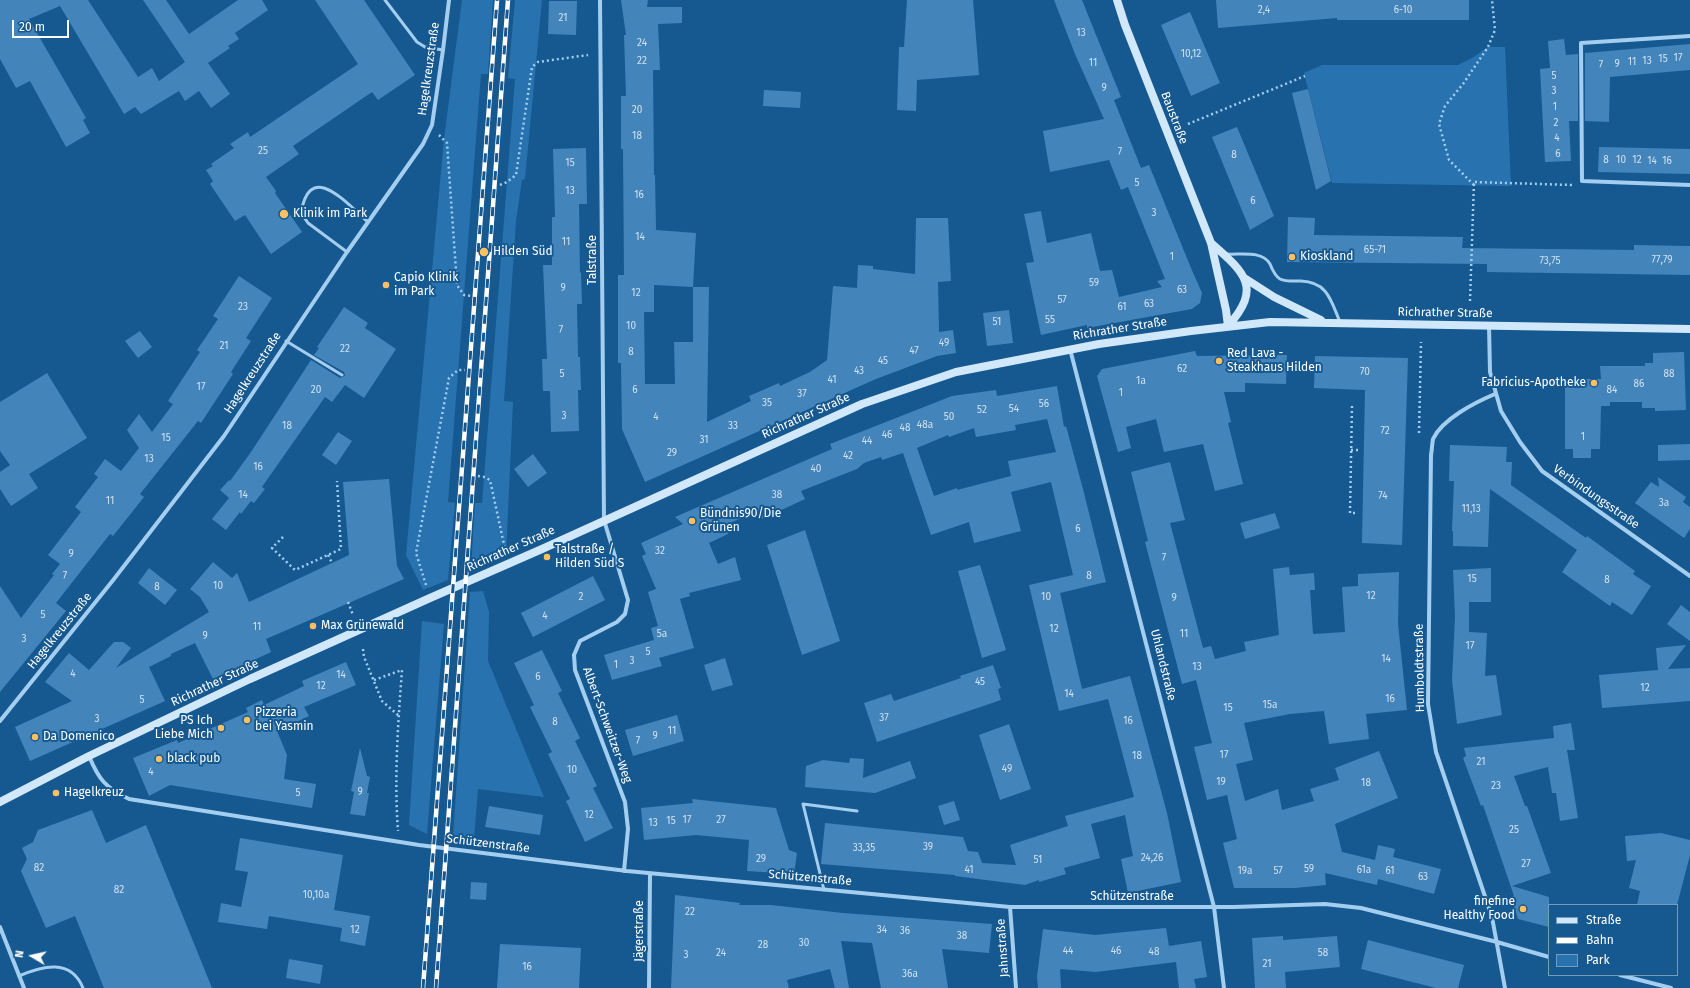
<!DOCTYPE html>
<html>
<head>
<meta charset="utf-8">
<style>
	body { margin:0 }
	#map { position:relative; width:1690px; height:988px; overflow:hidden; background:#165990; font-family:"Fira Sans",sans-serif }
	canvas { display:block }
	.legend { position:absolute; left:1548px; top:904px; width:130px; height:72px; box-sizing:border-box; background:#165990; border:1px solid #739bbc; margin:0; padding:5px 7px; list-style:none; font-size:12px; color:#fff }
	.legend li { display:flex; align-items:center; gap:8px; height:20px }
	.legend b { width:20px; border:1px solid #739bbc }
	.north { position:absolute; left:12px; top:936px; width:40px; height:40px; -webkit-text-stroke:3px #165990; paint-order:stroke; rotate:279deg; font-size:11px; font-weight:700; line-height:16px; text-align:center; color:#fff }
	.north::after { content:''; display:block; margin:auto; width:14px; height:18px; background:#fff; clip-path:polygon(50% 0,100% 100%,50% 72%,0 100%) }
	.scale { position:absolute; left:12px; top:20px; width:57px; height:18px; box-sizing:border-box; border:2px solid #fff; border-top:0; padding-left:5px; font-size:12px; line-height:14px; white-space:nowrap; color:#fff; -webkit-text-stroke:3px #165990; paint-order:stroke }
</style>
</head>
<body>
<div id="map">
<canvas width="1690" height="988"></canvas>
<ul class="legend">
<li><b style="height:5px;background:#d1e8fb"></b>Straße</li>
<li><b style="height:5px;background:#fff"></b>Bahn</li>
<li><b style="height:11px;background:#2873af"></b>Park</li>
</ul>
<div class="north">N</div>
<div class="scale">20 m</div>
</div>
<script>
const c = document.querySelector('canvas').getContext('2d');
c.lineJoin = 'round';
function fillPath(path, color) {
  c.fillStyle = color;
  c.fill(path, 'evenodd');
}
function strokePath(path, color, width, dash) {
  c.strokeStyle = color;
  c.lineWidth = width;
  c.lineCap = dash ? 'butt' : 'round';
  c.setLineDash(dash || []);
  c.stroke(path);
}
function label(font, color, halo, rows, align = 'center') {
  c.font = font + ' "Fira Sans",sans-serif';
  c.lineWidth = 4;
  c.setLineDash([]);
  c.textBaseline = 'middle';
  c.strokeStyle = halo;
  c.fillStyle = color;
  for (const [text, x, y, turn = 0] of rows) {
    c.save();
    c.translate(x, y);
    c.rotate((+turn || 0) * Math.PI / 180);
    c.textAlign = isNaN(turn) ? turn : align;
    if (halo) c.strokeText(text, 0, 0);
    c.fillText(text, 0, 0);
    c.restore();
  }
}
fillPath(new Path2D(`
	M462,0h31l-5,74h-7l-33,428 7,1 -7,77 -25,10 -17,-35 38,-416z
	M515,0h27l-17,179 -3,1 -6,41 -12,180 9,1 -7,153 -35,16 4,-68h7l33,-424 -7,-1z
	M1488,47h17l6,139 -179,-3 -28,-110 18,-8h136l14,-7z
	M483,591l6,21 -1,49 56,136 -66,-8 -4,50 -21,-3 17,-244z
	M422,621l22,3 -17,210 -18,-9z`), '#2873af');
fillPath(new Path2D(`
	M0,0h88l50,77 14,-9 7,13 26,-19 -42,-62h23l23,34 49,-34h24l6,10 -33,23 4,6 -11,7 2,2 -22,15 22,31 -19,14 -12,-17 -14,10 -6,-10 -38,23 -6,-7 -11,7 -64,-108 -31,13 57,99 -3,2 7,13 -24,14 -36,-66 -14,7 -16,-29z
	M315,0h49l51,75 -37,25 -6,-8 -79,54 6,8 -33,23 10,14 -1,2 27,39 -31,22 -26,-39 -10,6 -25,-37 3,-3 -7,-11 7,-4 -2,-2 23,-16 -4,-4 18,-12 2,5 108,-73z
	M621,0h27l-1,7h35v16l-24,1 2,46h-7l1,105h1l1,55 40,3 -3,54h16l-2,135 44,-21 -2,-5 30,-13 1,3 30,-14 17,-12 6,-74 24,2 1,-23 15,1v3l42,5 1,-56h32l3,63 -13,1 1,50 14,-2 3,23 -19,3 -61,23 -231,103 -23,-53 -1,-66h-3v-88h6l-1,-126h-2v-53h5l-2,-61h2zM654,285l39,2v55h-19l1,42h-30l-1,-72h10z
	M907,0h66l6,75 -62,5 -1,31 -19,-1 2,-63h5z
	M1054,0h28l39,97 -7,3 27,68 8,-3 42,103 11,25 -2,10 -8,6 -105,19v-3l-46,10 -15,-72 8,-1 -10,-48 17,-3 6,32 44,-10 9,38 12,-1 7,27 43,-10 -5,-6 8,-2 -37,-92 -7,3 -12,-30 -59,12 -7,-41 61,-12 -29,-65z
	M1216,0h253v20h-132v-2l-119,10z
	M549,1h28l-1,34 -28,-1z
	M1190,12l30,71 -29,13 -30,-71z
	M1564,39l2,16 12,-1v67h-9l2,40 -26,1 -5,-93 10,-1 -2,-27z
	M1690,44v26l-80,7 -1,45 -24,-1v-68z
	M1308,89l23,92 -15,9 -24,-97z
	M764,90l37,2 -1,16 -37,-2z
	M1237,127l37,89 -24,14 -38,-93z
	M1599,147l91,2v25l-92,-2z
	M586,148l1,56h-8l1,69 1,-1 1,32h-5l1,53h2l1,33h-3l1,41 -28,1 -1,-41h-7l-1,-32h5l-4,-94h9v-48h3l-2,-68z
	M1288,217l27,1 -1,17 149,2 -1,11 172,2v-5l56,1v29l-203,-3v-8l-200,-2z
	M239,276l33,22 -26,40 5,3 -20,31 2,2 -32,49 -3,-2 -58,73 4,3 -31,39 -3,-2 -54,69 10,8 -66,81v-106l21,32 33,-43 -2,-1 8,-10 -12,-9 33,-43 -6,-5 23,-30 -4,-3 11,-15 16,12 18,-23 -12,-18 12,-16 13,18 21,-28 -5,-3 32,-49 -3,-2 21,-31 -5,-3z
	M344,307l24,16 -3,5 31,21 -32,49 -19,-13 -13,17 -7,-5 -63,90 3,2 -11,14 -3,-2 -10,13 -1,-2 -14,18 -14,-11 17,-21 -9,-8 9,-10 1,1 21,-29 60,-92 29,18 5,-2 -1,-4 -30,-17 5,-7 -2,-1z
	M1009,310l4,33 -26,3 -4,-33z
	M140,331l12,16 -14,11 -13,-17z
	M1195,351l2,5 90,-1 -1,29 -41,-1v9h-21l7,30 -3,1 15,61 -28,7 -12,-47 -39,8 -8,-33 -30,8 5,21 -13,4 -21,-76 5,-7z
	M1684,352l2,58 -31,1v-3h-13v-6h-32v4h-9l-1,43h-9v9h-18v-9h-8v-70h36l-1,-13h45v-3h8v-10z
	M1315,356l93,2 -6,187 -40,-2 3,-153 -51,-2z
	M47,373l40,65 -58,36 9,14 -27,18 -11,-17v-17l10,-7 -10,-14v-49z
	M1057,386l7,41 2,-1 17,63 23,93 -46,11 22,96 48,-13 37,137 14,69 -53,11 -7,-34 12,-3 -8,-41 -34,9 9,34 -36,10 2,6 -27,8v-2l-14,5 -70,-9v-1l-134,-11 4,-41 138,14 5,14 10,1 4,11 34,2 -6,-20 58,-19 -3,-10 69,-19 -26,-98 -49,12 -30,-126 44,-10 -22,-93 -40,10 10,39 -47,12 -5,-21 -38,13 -28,-82 -21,7 -1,-3 -17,6 -7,6 -56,22 4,8 -43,20 -4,-8 -33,14 3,9 -19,9 9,21 17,-7 6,23 -52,13 1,3 -10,3 14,49 -35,10 3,8 -50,14 -8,-25 50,-15 -3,-12 7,-2 -10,-34 8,-3 -14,-33 4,-2 -5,-11 42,-19 -8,-7 157,-68 -2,-5 122,-48 44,-6 1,6zM1047,419l9,33 -48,9 3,15 -54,14v-2l-23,8 -17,-48 31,-13 1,2 25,-9 2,9 40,-7 -1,-5z
	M338,432l14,9 -16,24 -14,-10z
	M1690,444v16l-32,1v-16z
	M1450,445l57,2 -1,15h6l-1,23 75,53 1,-2 48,35 -2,3 18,12 -19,29 -20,-13 -2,4 -48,-34 15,-22 -87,-61 -2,58 -35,-1v-15h-1l2,-50h-5z
	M533,454l14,19 -19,14 -14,-18z
	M1170,462l15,58 -15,3 33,125 8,-2 4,13 31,-8 -2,-9 35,-7 -6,-66 16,-2 1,8 24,-2 1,17h-5l3,44 32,-2 -3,-45 16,-1v-12l41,-2 -1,52 9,86 -41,4 3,25 -40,5 -5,-33 -34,3 -46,9 9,37 -17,4 9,37 33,-12 4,21 32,-9 -4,-12 29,-9 -4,-12 44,-17 19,47 -63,26 7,28 33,8 3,-15 17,4 -2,8 48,12 -7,25 -56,-15 -1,6 -52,-12 1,12 -31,3h-61l-11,-45 14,-4 -10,-44 -20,5 -13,-53 18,-4 -16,-63 -14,4 -37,-142 3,-1 -17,-69z
	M1658,477l28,20 -3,5 7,5v22l-6,9 -49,-35 16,-21 8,5z
	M389,479l8,87 7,13 -138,60 5,13 -58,27 -18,-36 -24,11v2l-22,11 16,34 -135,60 -15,-34 57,-26 -27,-19 24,-29 20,17 25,-28h9l8,6 -15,20 93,-56 -9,-15 -10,-8 23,-27 19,16 5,-5 12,29 100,-47 -6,-73z
	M1275,513l5,15 -35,11 -5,-16z
	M805,530l35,111 -38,14 -35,-110z
	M980,565l26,85 -24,8 -24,-87z
	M149,568l28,22 -12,15 -27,-22z
	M1491,568v34h-22v30l18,1 -2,43 11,-1 6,40 -45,9 -5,-44 3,-63 -2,-47z
	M593,576l12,24 -72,37 -12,-24z
	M1681,605l9,7v29l-23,-17z
	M1686,645l-18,24 22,-1v33l-88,7 -3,-33 59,-5 -2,-22z
	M542,650l20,41 -4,2 22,45 -5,3 22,45 -4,2 20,40 -28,14 -19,-41 4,-2 -22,-45 4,-2 -22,-45 4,-2 -20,-42z
	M725,658l8,27 -21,6 -8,-26z
	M346,662l10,23 -52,22 5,9 -32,15 10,24 -3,24 32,5 -4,24 -142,-23 -21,11 -16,-38 44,-18 1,3 70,-31 -2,-4 16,-8 2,5 40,-19 -2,-5z
	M993,665l8,23 -3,1 3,11 -124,42 -13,-39 27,-9 3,7 67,-23 -1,-2z
	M677,715l7,26 -51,15 -8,-26z
	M1571,723l4,27h-8l11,68 -18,3 -4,-28h-4l-4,-26 -34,9 11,30h2l24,67 -39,13 37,11v30l-31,-8 -7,-22 3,-1 -31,-91 -2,1 -18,-48 3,-2 -2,-8 90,-10 -1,-12z
	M1009,724l22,65 -31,11 -21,-65z
	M360,748l7,28 3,1 -3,16h2l-4,23 -15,-2 4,-22 -3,-1z
	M850,758l14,1 -1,19 47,-17 6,17 -41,15 -70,-6 1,-21 17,-6 26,3z
	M692,799l84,9 13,42 8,3 -3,21 -47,-3 2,-31 -53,-5 -52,5 -3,-32 52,-5z
	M954,801l6,19 -16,5 -6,-19z
	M489,806l54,9 -3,20 -55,-8z
	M92,810l14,33 40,-18 66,163h-108l-29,-72 -29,12 -25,-57 6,-12 -5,-11 11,-6 5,-12z
	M1661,833l29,7v15l-13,50h-40l3,-14 -11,-3 7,-28 -9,1 -2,-25z
	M240,838l103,17 -9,55 36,6 -5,30 -25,-5 2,-13 -73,-12 -2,13 -49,-7 3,-19 20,4 7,-35 -13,-2z
	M471,882l16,1 -1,17 -16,-1z
	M675,895l65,8 -1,2h32l72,8 149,11 -3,29 -47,-4 6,39h-67l-9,-45 -31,-2 8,47h-14l-5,-19 -43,11 2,8h-118z
	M1166,928l3,18 32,-5 6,36 -13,2 2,9h-17l-3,-26 -80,10 -36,-3 1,19h-23l-1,-11 6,-48 52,6z
	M1283,936v4l54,-4 3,31 -55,5 1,16h-31l-3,-50z
	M1368,940l96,25 -6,23h-22l-75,-19z
	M500,944l81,4 -2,40h-82z
	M289,959l34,6 -3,19 -34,-6z`), '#4385ba');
strokePath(new Path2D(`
	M1188,124l117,-48
	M439,135l8,8 10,142 7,10 7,1
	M500,185l7,-3 9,-7 16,-108 6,-5 50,-7
	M1474,185l-25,-25 -10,-36 6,-18 18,-22 25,-37 7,-17 -3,-30
	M1470,301l4,-119 98,3
	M1352,406l-2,107h5
	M1419,433l2,-91
	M1351,450h7
	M478,476l6,1 6,3 15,69
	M283,537l-11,11 23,22 46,-21 -4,-68
	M328,555l4,8
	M426,585l-10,-32 33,-175 9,-8h7
	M348,602l5,13
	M363,649l1,8 18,44 16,14
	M374,680l28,-10c-4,54 -8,108 -4,161`), '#a3cef0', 2.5, [2, 3]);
strokePath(new Path2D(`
	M385,0l32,42 8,5 18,3
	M347,252l-39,-29 -7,-10c9,-54 46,-9 67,9
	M1227,254c13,1 35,-4 43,10 2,5 5,12 10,15 6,3 15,2 21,2 27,1 30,20 39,41
	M286,341l56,34
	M824,890l-21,-86 54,7
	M19,976c23,-10 52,-18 64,12`), '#a3cef0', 3);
strokePath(new Path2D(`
	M600,0l4,520 24,80 -3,14 -8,8 -37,19 -6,14 1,15 50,132 3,27 -4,42
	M1690,36l-109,7 1,138 108,4
	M1489,326l1,46 11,39 19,31 22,29 148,105
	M1070,349l144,558 10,81
	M1495,394c-19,8 -53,25 -62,45 -1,5 -1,11 -2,16l-3,249 8,48 56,165 13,71
	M0,721l114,-142 110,-143 123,-184 76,-108 9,-19 11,-75 6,-50
	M89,756c10,24 16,31 40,43l290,46 208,26 383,36h224l91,-3 36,4 136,34 52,15
	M1010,907l6,81
	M0,927l24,61
	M1620,975l51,13
	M649,988l1,-114`), '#a3cef0', 4);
strokePath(new Path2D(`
	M1117,0l8,25 86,218 15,67 2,16
	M1211,243c33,29 52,44 17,83
	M1246,279l28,18 47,23
	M0,802l89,-46 161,-77 180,-81 112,-49 320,-145 94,-32 143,-28 92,-13 79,-9 420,7`), '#d1e8fb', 8);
const rail = new Path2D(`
	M423,988l74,-988
	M436,988l72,-988`);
strokePath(rail, '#fff', 4.5);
strokePath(rail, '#165990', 3, [9]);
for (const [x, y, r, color] of [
	[284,214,5,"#ffc062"],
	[484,252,5,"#ffc062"],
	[1292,257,4,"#ffc062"],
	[386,285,4,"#ffc062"],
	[1219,361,4,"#ffc062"],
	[1594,383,4,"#ffc062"],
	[692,521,4,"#ffc062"],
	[547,557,4,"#ffc062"],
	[313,626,4,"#ffc062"],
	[247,720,4,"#ffc062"],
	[221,728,4,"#ffc062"],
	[35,737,4,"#ffc062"],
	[159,759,4,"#ffc062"],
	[56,793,4,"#ffc062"],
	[1523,909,4,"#ffc062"]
]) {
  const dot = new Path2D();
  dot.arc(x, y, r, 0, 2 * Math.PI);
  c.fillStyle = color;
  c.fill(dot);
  strokePath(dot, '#165990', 1.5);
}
label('10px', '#d0e0ee', null, [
	["2,4",1264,10],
	["6-10",1403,10],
	["21",563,18],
	["13",1081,33],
	["24",642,43],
	["10,12",1191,54],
	["17",1678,58],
	["15",1663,59],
	["22",642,61],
	["13",1647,61],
	["11",1632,62],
	["11",1093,63],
	["9",1617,64],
	["7",1601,65],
	["5",1554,76],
	["9",1104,88],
	["3",1554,91],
	["1",1555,107],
	["20",637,110],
	["2",1556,123],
	["18",637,136],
	["4",1557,138],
	["25",263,151],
	["7",1120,152],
	["6",1558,154],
	["8",1234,155],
	["8",1606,160],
	["10",1621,160],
	["12",1637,160],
	["14",1652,161],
	["16",1667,161],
	["15",570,163],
	["5",1137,183],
	["13",570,191],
	["16",639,195],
	["6",1253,201],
	["3",1154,213],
	["14",640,237],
	["11",566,242],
	["65-71",1375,250],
	["1",1172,257],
	["77,79",1662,260],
	["73,75",1550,261],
	["59",1094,283],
	["9",563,288],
	["63",1182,290],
	["12",636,293],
	["57",1062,300],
	["63",1149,304],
	["23",243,307],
	["61",1122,307],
	["55",1050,320],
	["51",997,322],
	["10",631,326],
	["7",561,330],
	["49",944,343],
	["21",224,346],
	["22",345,349],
	["47",914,351],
	["8",631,352],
	["45",883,361],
	["62",1182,369],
	["43",859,371],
	["70",1365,372],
	["5",562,374],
	["88",1669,374],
	["41",832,380],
	["1a",1141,381],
	["86",1639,384],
	["17",201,387],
	["20",316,390],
	["6",635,390],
	["84",1612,390],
	["1",1121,393],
	["37",802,394],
	["35",767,403],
	["56",1044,404],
	["54",1014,409],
	["52",982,410],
	["3",564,416],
	["4",656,417],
	["50",949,417],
	["48a",925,425],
	["18",287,426],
	["33",733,426],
	["48",905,428],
	["72",1385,431],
	["46",887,435],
	["1",1583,437],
	["15",166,438],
	["31",704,440],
	["44",867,441],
	["29",672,453],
	["42",848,456],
	["13",149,459],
	["16",258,467],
	["40",816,469],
	["14",243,495],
	["38",777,495],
	["74",1383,496],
	["11",110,501],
	["3a",1664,503],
	["11,13",1471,509],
	["6",1078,529],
	["32",660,551],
	["9",71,554],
	["7",1164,558],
	["7",65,576],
	["8",1089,576],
	["15",1472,579],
	["8",1607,580],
	["10",218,586],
	["8",157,587],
	["12",1371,596],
	["2",581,597],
	["10",1046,597],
	["9",1174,598],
	["5",43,615],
	["4",545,616],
	["11",257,627],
	["12",1054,629],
	["5a",662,634],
	["11",1184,634],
	["9",205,636],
	["3",24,639],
	["17",1470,646],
	["5",648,652],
	["14",1386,659],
	["3",632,661],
	["1",616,665],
	["13",1197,667],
	["4",73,674],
	["14",341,675],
	["6",538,677],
	["45",980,682],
	["12",321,686],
	["12",1645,688],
	["14",1069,694],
	["16",1390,699],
	["5",142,700],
	["15a",1270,705],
	["15",1228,708],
	["37",884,718],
	["3",97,719],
	["16",1128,721],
	["8",555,722],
	["11",672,731],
	["9",655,736],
	["7",638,741],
	["17",1224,755],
	["18",1137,756],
	["21",1481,762],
	["49",1007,769],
	["10",572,770],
	["4",151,772],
	["19",1221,782],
	["18",1366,783],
	["23",1496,786],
	["9",360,792],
	["5",298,793],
	["12",589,815],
	["17",687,820],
	["27",721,820],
	["15",671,821],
	["13",653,823],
	["25",1514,830],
	["39",928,847],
	["33,35",864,848],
	["24,26",1152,858],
	["29",761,859],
	["51",1038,860],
	["27",1526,864],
	["82",39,868],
	["59",1309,869],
	["41",969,870],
	["61a",1364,870],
	["19a",1245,871],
	["57",1278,871],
	["61",1390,871],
	["63",1423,877],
	["82",119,890],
	["10,10a",316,895],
	["22",690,912],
	["12",355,930],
	["34",882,930],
	["36",905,931],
	["38",962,936],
	["30",804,943],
	["28",763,945],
	["44",1068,951],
	["46",1116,951],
	["48",1154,952],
	["24",721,953],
	["58",1323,953],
	["3",686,955],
	["21",1267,964],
	["16",527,967],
	["36a",910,974]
]);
label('12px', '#fff', '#165990', [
	["Hagelkreuzstraße",429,69,-82],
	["Baustraße",1174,118,69],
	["Talstraße",593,260,-90],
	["Richrather Straße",1445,313,1],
	["Richrather Straße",1120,329,-9],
	["Hagelkreuzstraße",253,373,-57],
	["Richrather Straße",806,416,-24],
	["Verbindungsstraße",1596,497,35],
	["Richrather Straße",511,549,-24],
	["Hagelkreuzstraße",60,631,-51],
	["Uhlandstraße",1163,665,76],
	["Humboldtstraße",1420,668,-91],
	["Richrather Straße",215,683,-25],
	["Albert-Schweitzer-Weg",607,725,70],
	["Schützenstraße",488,844,7],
	["Schützenstraße",810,878,5],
	["Schützenstraße",1132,897],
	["Jägerstraße",640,931,-90],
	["Jahnstraße",1003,948,-94]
]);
label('12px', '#fff', '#165990', [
	["Klinik im Park",293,214],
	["Hilden Süd",493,252],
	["Kioskland",1300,257],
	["Capio Klinik",394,278],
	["im Park",394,292],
	["Red Lava -",1227,354],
	["Steakhaus Hilden",1227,368],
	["Fabricius-Apotheke",1586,383,"right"],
	["Bündnis90/Die",700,514],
	["Grünen",700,528],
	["Talstraße /",555,550],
	["Hilden Süd S",555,564],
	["Max Grünewald",321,626],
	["Pizzeria",255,713],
	["bei Yasmin",255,727],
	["PS Ich",213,721,"right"],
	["Liebe Mich",213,735,"right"],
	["Da Domenico",43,737],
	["black pub",167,759],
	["Hagelkreuz",64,793],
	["finefine",1515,902,"right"],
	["Healthy Food",1515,916,"right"]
], 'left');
</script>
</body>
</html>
